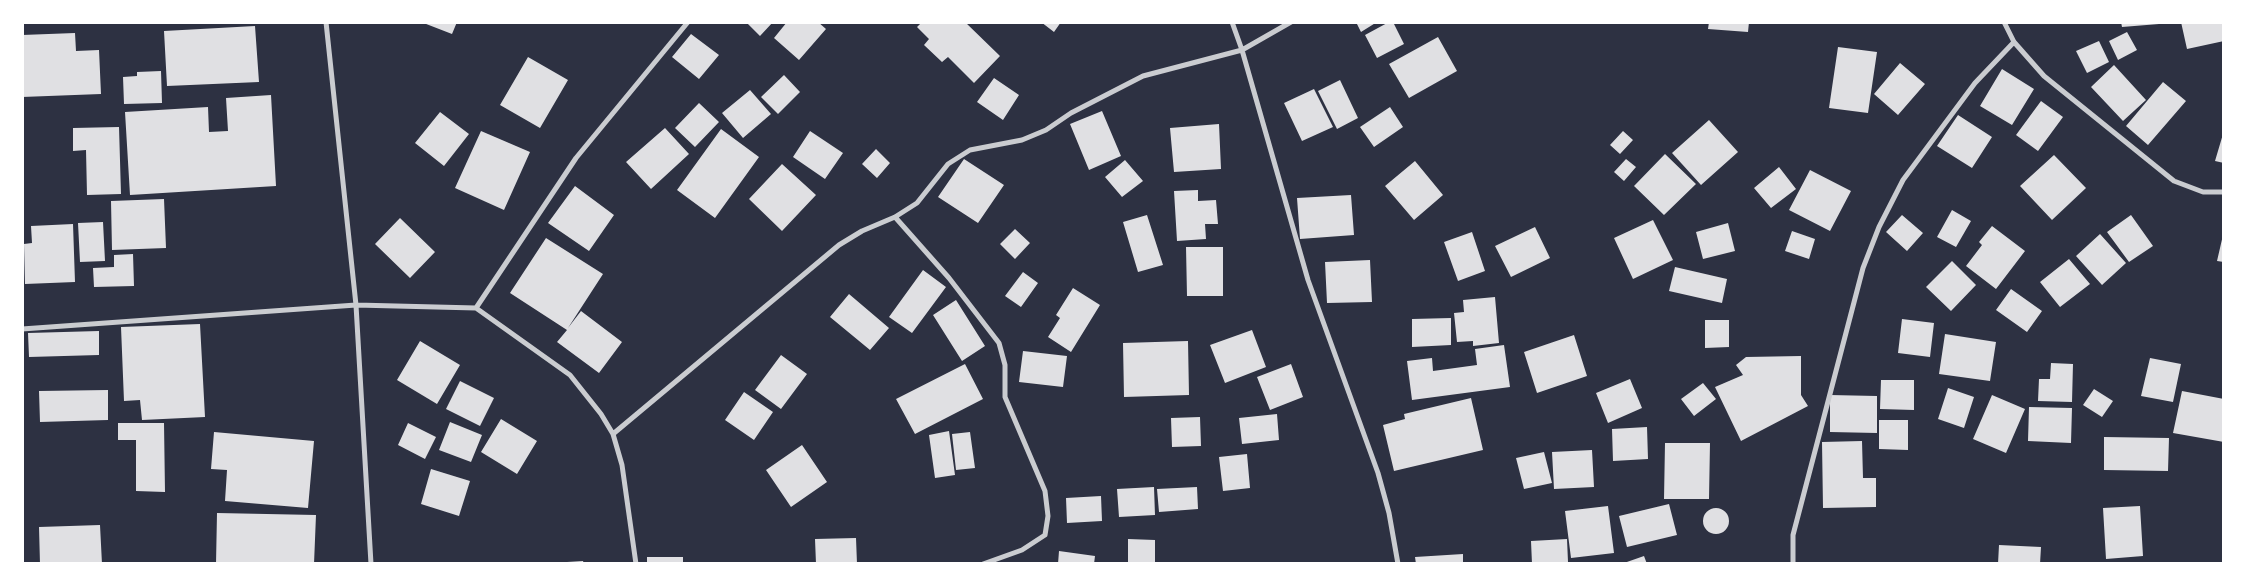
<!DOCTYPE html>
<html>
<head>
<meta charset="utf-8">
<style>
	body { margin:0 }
	#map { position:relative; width:2246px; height:586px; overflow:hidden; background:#2d3142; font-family:"Roboto Serif",serif }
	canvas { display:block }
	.frame { position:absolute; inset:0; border:24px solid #fff; pointer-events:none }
</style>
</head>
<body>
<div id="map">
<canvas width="2246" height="586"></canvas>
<div class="frame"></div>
</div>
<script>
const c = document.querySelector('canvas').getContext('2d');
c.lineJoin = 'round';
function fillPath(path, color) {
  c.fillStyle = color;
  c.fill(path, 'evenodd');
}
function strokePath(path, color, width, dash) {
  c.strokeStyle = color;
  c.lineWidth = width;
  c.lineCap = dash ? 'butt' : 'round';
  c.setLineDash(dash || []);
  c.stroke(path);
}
fillPath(new Path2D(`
	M421,22h36l-5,12z
	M746,22h27l-13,14z
	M787,22h31l8,7 -27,31 -25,-22z
	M922,22h43l35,34 -26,27 -26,-26 -6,5 -18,-17 5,-6 -12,-12z
	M1041,22h20l-7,10z
	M1356,22h21l-16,10z
	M1389,22h4l11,22 -27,14 -12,-23z
	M1709,22h40l-1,10 -40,-3z
	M2121,22h38v2l-37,3z
	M2181,22h43v19l-37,8z
	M255,26l4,56 -92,4 -3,-55z
	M2127,32l10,18 -19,10 -9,-19z
	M75,33l1,18 23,-1 2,44 -79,3v-62z
	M691,34l28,21 -20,24 -27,-22z
	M1438,37l19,34 -48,27 -20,-34z
	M2099,41l10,21 -22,11 -11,-22z
	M1838,47l39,5 -9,61 -39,-5z
	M528,57l40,23 -28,48 -40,-23z
	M1900,63l25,21 -27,31 -24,-21z
	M2114,65l32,35 -23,21 -32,-34z
	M2002,69l32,20 -22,36 -32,-19z
	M161,71l1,32 -38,1 -1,-27 14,-1v-4z
	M784,75l16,17 -22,22 -17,-17z
	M994,78l25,17 -16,25 -26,-18z
	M1340,80l18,38 -21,11 -19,-38z
	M2163,82l23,19 -38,44 -22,-19z
	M1314,89l19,38 -31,14 -18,-38z
	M750,90l21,24 -28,24 -21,-25z
	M271,95l5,91 -146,9 -5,-83 83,-5 1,25 19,-1 -2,-33z
	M2041,101l22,16 -25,34 -22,-16z
	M699,103l20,19 -24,25 -20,-19z
	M1390,107l13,20 -29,20 -14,-20z
	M1102,111l19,45 -32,14 -19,-46z
	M440,112l29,22 -25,32 -29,-23z
	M1958,115l34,22 -20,31 -35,-22z
	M1709,120l29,32 -37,33 -29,-32z
	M1219,124l2,45 -47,3 -4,-44z
	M119,127l2,67 -34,1 -1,-45 -13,1v-23z
	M665,128l24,26 -38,35 -25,-27z
	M721,129l38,28 -44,61 -38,-28z
	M481,131l49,21 -26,58 -49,-22z
	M810,131l33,22 -18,26 -32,-22z
	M1623,131l10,9 -13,14 -10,-9z
	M2223,134h1v29l-9,-2z
	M876,149l14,14 -13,15 -15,-14z
	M1665,154l31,30 -32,31 -30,-29z
	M2054,155l32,33 -34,32 -32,-34z
	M964,159l40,26 -26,38 -40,-26z
	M1626,159l10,8 -12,14 -10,-9z
	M1125,160l18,21 -21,16 -17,-20z
	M1415,161l28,34 -29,25 -29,-34z
	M782,164l34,31 -34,36 -33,-32z
	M1779,167l17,22 -25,19 -17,-20z
	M1810,170l41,21 -21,40 -41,-21z
	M575,186l39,29 -25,36 -41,-28z
	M1198,190v11l18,-1 2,24h-13l1,15 -29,2 -3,-50z
	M1351,195l3,40 -54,4 -3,-41z
	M164,199l2,49 -54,2 -1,-49z
	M1952,210l19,11 -15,26 -19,-10z
	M1147,215l16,50 -25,7 -15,-50z
	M1902,215l21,18 -16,18 -21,-19z
	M2131,215l22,31 -24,16 -22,-30z
	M400,218l35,34 -25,26 -35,-34z
	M1653,220l20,40 -40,19 -19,-41z
	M103,222l2,39 -25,1 -2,-39z
	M1728,223l7,28 -32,8 -7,-27z
	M73,224l2,58 -50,2 -1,-40 8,-1 -1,-17z
	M1992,226l33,25 -29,38 -30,-23 16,-21 -3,-3z
	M1535,227l15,31 -39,19 -16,-31z
	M1015,229l15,14 -15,16 -15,-15z
	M1792,231l23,8 -6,20 -24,-8z
	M1472,232l13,39 -27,10 -14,-39z
	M2100,234l26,29 -24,22 -26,-29z
	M2223,235h1v27l-7,-1z
	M546,238l57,36 -35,54 13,-17 41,31 -23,31 -42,-31 10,-12 -57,-37z
	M1186,247h37v49h-36z
	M133,254l1,32 -40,1 -1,-19 21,-1v-12z
	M2069,259l21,25 -30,23 -20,-25z
	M1370,260l2,42 -45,1 -2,-41z
	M1952,261l24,24 -25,26 -25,-24z
	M1675,267l52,12 -5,24 -53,-12z
	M923,270l23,17 -34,46 -23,-16z
	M1023,272l15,11 -17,24 -16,-11z
	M1073,288l27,17 -29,47 -23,-15 12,-19 -4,-3z
	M2011,289l31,22 -15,21 -31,-22z
	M849,294l40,34 -19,22 -40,-33z
	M1495,297l4,46 -26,3v-5l-16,1 -3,-29 10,-1 -1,-12z
	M956,300l29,46 -23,15 -29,-46z
	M1451,318v27l-39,2v-28z
	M1902,319l32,4 -4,34 -32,-4z
	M1705,320h24v27l-24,1z
	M200,324l5,93 -63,3 -2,-20 -16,1 -3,-74z
	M1252,330l14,37 -41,16 -15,-38z
	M99,331v24l-70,2 -1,-24z
	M1945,334l51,8 -6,39 -51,-7z
	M1574,335l13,41 -50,17 -13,-41z
	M420,341l40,24 -23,39 -40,-24z
	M1188,341l1,54 -65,2 -1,-54z
	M1504,345l6,42 -98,13 -5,-39 25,-3 1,13 44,-6 -2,-16z
	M1023,351l44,5 -4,31 -44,-5z
	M781,355l26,19 -26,35 -26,-19z
	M1801,356v39l7,11 -67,35 -26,-54 28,-12 -7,-10 10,-8z
	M2150,358l31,6 -8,38 -32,-6z
	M2051,363l22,1 -1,38 -34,-1 1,-22h11z
	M965,364l18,35 -68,35 -19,-35z
	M1291,364l12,33 -33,13 -13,-33z
	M1630,379l12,29 -34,15 -12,-30z
	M1881,380h33v30l-34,-1z
	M460,381l34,17 -14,28 -34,-17z
	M1703,383l13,16 -22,17 -13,-17z
	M1948,388l26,9 -10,31 -26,-9z
	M2094,389l19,12 -11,16 -19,-12z
	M108,390v30l-68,2 -1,-31z
	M2182,391l42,8v43l-51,-9z
	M744,392l29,20 -19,28 -29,-20z
	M1830,395l47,1v37l-47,-1z
	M1992,395l33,14 -19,44 -33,-14z
	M1471,398l12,52 -89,21 -11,-46 22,-6 -1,-5z
	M2029,407l43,1 -1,35 -43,-2z
	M1277,414l2,26 -37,4 -3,-26z
	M1200,417l1,29 -29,1 -1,-29z
	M501,419l36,22 -20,33 -36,-22z
	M1879,420h29v30l-29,-1z
	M450,422l32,13 -11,27 -32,-12z
	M118,423h46l1,69 -29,-1v-51h-18z
	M408,423l28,14 -11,22 -27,-14z
	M1647,427l1,32 -35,2 -1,-32z
	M949,431l6,44 -20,3 -6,-43z
	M214,432l100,9 -6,67 -83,-7 2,-31 -16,-1z
	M970,432l5,36 -19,2 -4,-36z
	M2104,437l65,1 -1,33 -64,-1z
	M1862,441l1,37h13v29l-53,1 -1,-66z
	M1665,443h45l-1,56h-45z
	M802,445l25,37 -36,25 -25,-37z
	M1592,450l2,37 -40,2 -2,-37z
	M1544,452l8,31 -28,6 -8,-31z
	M1247,454l3,34 -27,3 -4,-34z
	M431,469l39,12 -11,35 -38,-12z
	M1154,487l1,28 -36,2 -2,-28z
	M1197,487l1,22 -39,3 -2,-23z
	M1101,496l1,25 -35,2 -1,-25z
	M1669,504l8,31 -50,12 -8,-31z
	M1608,506l6,47 -43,5 -6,-47z
	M2140,506l3,50 -37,3 -3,-51z
	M1703 521a13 13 0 1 1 26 0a13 13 0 1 1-26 0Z
	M217,513l99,2 -2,49h-98z
	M100,525l2,39h-62l-1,-37z
	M856,538l1,26h-41l-1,-25z
	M1128,539l27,1v24h-27z
	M1567,539l1,23 -36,2 -1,-23z
	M1999,545l42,2 -1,17h-42z
	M1059,551l36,5 -1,8h-36z
	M1463,554v10h-47l-1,-7z
	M1644,556l3,8h-23v-1z
	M647,557h36v7h-36z
	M583,561l1,3h-17v-2z`), '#e0e0e3');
strokePath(new Path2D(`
	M326,22l30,283 15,259
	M1232,22l10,28 66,230 70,193 11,40 9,51
	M2004,22l10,20 30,34 130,105 29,11h21
	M895,217l54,61 50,65 6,22v32l40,94 3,25 -3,19 -23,15 -39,14
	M22,329l334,-24 120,3
	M613,434l226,-189 23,-14 33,-14 22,-14 31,-39 22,-14 52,-10 24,-10 25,-17 72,-37 99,-26 49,-28
	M636,564l-14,-99 -9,-31 -12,-20 -31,-39 -94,-67 100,-150 112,-136
	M1793,564v-29l70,-267 16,-41 24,-47 72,-97 39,-41`), '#caccd0', 5);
</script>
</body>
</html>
